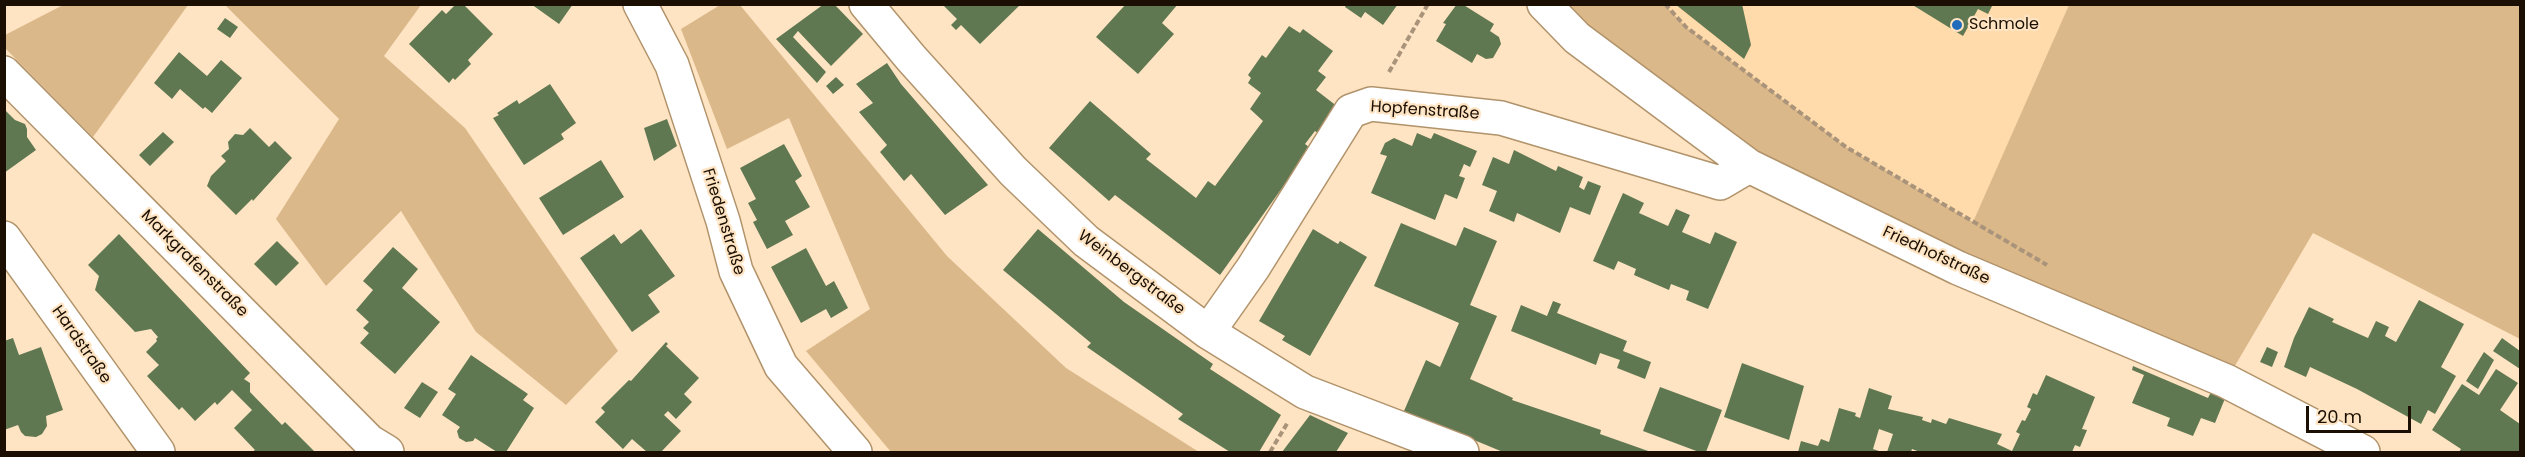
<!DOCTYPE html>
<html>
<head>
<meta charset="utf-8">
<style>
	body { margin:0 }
	#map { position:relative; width:2525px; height:457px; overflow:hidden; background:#fee4c3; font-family:Poppins,sans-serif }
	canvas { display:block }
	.frame { position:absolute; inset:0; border:6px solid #1a0f02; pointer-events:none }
	.scale { position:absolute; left:2306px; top:406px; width:105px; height:27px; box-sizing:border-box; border:3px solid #1a0f02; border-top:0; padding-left:8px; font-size:18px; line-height:21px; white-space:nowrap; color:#1a0f02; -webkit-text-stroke:4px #fee4c3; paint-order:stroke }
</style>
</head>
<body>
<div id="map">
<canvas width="2525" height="457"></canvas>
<div class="frame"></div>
<div class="scale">20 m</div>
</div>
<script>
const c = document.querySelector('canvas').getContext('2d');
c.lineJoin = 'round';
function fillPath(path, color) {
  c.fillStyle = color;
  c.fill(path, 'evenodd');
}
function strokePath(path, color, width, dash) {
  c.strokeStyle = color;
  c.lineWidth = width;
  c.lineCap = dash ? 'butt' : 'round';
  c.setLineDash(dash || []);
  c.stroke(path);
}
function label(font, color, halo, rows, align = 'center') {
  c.font = font + ' Poppins,sans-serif';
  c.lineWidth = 4.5;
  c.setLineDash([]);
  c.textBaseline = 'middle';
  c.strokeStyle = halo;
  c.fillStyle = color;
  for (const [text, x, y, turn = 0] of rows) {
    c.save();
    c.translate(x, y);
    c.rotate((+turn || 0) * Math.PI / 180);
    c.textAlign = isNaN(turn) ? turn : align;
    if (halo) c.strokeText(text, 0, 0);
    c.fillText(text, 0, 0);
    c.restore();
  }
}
fillPath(new Path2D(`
	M1665,5h404l-95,217 -128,-75 -160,-120z`), '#ffdaaa');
fillPath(new Path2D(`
	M65,4l123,1 -95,132 -88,-89v-13z
	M225,5h196l-37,51 81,72 153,223 -52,54 -90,-73 -75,-121 -75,75 -50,-67 63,-100z
	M720,5h20l207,251 119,112 133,84h-308l-85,-101 64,-42 -81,-191 -62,31 -46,-120z
	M1544,5h121l21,22 160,120 127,75 96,-217h451v334l-207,-106 -87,148 -475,-207z`), '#dbb88a');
fillPath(new Path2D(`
	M456,4h7l30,30 -25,26 3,4 -16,16 -2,-2 -4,5 -40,-39 33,-34 4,4z
	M531,4h42l-14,20z
	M824,4h10l29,30 -32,32 -33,-35 -5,6 33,35 -9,11 -41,-44z
	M942,4h79l-41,40 -19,-19 -5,5 -5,-5 6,-6z
	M1126,4h52l-16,19 12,11 -36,40 -42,-37z
	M1346,4h52l-15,21 -18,-13 -4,6 -16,-11z
	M1457,4h5l32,20 -4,7 9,6 2,7 -8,14 -7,1 -9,-5 -5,9 -36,-22 10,-17 -3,-1z
	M1675,4h67l9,41 -7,14z
	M1911,4h82l-5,10 -10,-5 -15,27z
	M225,18l13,9 -8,11 -13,-9z
	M1289,26l11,7 3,-4 30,22 -15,20 8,6 -10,13 22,17 -19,27 -4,-3 -10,13 4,3 -2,6 -87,122 -105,-80 -6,6 -60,-53 41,-47 61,53 -5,5 50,39 12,-17 7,5 48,-65 -13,-12 11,-16 -13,-10 3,-5 -3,-3 14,-20 4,3z
	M179,52l28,24 14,-16 21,18 -30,35 -7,-6 -2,2 -23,-20 -8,10 -18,-16z
	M887,63l14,21 87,101 -43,30 -34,-41 -7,7 -24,-29 7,-7 -28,-33 14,-9 -17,-19z
	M836,77l8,8 -11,9 -7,-8z
	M550,84l26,39 -15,11 3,5 -40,26 -31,-47 6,-3 -2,-2 20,-13 2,4z
	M4,109l11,11 10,4 2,5v8l9,13 -32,23z
	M667,119l10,27 -23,15 -10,-33z
	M250,128l19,19 6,-6 17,17 -39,43 -1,-2 -16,16 -29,-29 4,-10 15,-15 -5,-5 8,-7 -1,-7 7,-8 8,1z
	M163,132l11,10 -24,24 -11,-11z
	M1417,133l14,6 3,-6 43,18 -7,16 -6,-3 -5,12 6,2 -8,21 -12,-5 -10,26 -64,-27 16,-37 -7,-2 5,-11 9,-5 18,8z
	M784,144l18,32 -7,5 15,26 -25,14 8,14 -26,14 -14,-27 4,-2 -9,-17 8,-4 -16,-31z
	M1514,150l42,21 2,-5 25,11 -4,10 5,3 4,-9 13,5 -11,29 -20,-8 -10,26 -43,-20 -3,9 -25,-11 8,-20 -15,-6 11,-28 16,7z
	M601,160l23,37 -61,38 -24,-37z
	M1623,193l21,10 -5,10 29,13 8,-17 14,6 -8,17 28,12 5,-12 22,10 -29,67 -22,-9 3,-9 -18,-7 -2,6 -35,-15 2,-6 -18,-8 -4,9 -21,-9z
	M1401,223l55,23 8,-19 33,14 -27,64 27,11 -27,63 43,19 -1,2 89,30 -1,4 51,18h-148l-99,-41 22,-51 14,7 19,-44 -85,-37z
	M641,229l34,47 -27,19 12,17 -28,20 -52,-74 34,-24 7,10z
	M1038,229l86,73 89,62 -3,5 71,46 -22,37h-29l-52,-33 5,-5 -96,-67 4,-4 -88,-73z
	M1313,229l25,15 2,-3 27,16 -57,99 -28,-16 3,-4 -26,-15z
	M119,234l131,139 -6,6 6,4v9l32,33 3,-3 30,30h-63l3,-2 -21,-22 18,-18 -20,-20 -15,15 -2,-3 -20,19 -13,-14 -3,3 -32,-34 12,-11 -13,-13 11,-11 -1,-2 2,-2 -7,-8 -16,3 -40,-42 4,-14 -11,-11z
	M277,241l22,22 -23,23 -22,-22z
	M393,247l25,22 -16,19 38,34 -45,52 -35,-31 9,-10 -6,-5 6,-6 -13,-12 17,-20 -10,-9z
	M806,248l20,38 8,-5 14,27 -17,10 -5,-9 -25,14 -30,-56z
	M2419,300l45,24 -23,43 15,9 -21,38 -7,-4 -7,14 -64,-35 -47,-22 -4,10 -22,-10 10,-29 15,-31 25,12 -2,3 36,16 8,-17 13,6 -4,9 11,6z
	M1553,301l8,3 -4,9 70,28 -4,10 28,11 -6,17 -28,-11 3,-8 -20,-7 -4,12 -85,-34 10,-26 26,11z
	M13,338l6,17 22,-8 22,63 -17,6 1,10 -5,8 -6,3 -11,-1 -4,-4 -3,-7 -14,5v-89z
	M2502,338l18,13v18l-27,-18z
	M666,342l2,2 -2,2 33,32 -15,16 8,8 -16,17 -8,-8 -4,4 17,16 -20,21h-14l-15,-13 -9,10 -28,-27 10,-10 -4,-4 28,-28 2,1z
	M2267,347l11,5 -6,15 -12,-5z
	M2484,352l10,8 -16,29 -12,-8z
	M471,355l57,39 -5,6 11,8 -28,44h-9l-22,-14 -2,3 -7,1 -7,-4 -2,-7 3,-4 -18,-12 14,-21 -8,-5z
	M1742,363l62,23 -15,54 -65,-23z
	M2133,366l75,32 4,-8 14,6 -11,27 -14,-5 -8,18 -26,-10 3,-8 -38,-15 12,-28 -12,-5z
	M2496,369l22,14 -18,27 20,14v28h-61l2,-3 -29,-19 30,-46 17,11z
	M2046,375l49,22 -13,32 5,1 -7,17 -5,-2 -3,7h-152l-8,-3 -1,3h-24l6,-18 -14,-5 -6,20 9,3h-84l3,-11 17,5 3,-7 8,3 10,-34 17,5 -1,3 5,2 9,-30 23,8 -4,13 35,8 -1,3 9,3 1,-4 14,5 3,-6 53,16 -5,10 15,7 8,-17 -4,-2 6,-12 3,1 6,-12 -4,-2 6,-14 4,2z
	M422,382l16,10 -18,26 -16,-10z
	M1660,387l62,23 -16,42h-7l-56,-21z
	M1310,415l38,18 -12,19h-54z`), '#607851');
const street = new Path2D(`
	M640,4l32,61 51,156 13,50 45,95 74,86
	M866,4l45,54 102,113 73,70 122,91 97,60 157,60
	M1544,4l33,34 172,128 209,102 268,113 137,71
	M4,73l365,368 18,11
	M4,238l154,214
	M1208,332l45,-64 98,-157 20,-7 130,14 219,65 29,-17`);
strokePath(street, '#b1936b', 36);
strokePath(new Path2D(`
	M1665,4l21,23 160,120 201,118
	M1389,72l39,-68
	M1270,452l18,-30`), '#a9947b', 4, [6, 3]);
strokePath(street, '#fff', 33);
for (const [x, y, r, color] of [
	[1957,25,6,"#216bbb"]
]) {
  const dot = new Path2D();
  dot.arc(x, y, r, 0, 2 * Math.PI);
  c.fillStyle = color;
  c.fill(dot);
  strokePath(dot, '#fee4c3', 2);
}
label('16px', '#1a0f02', '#fee4c3', [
	["Schmole",1969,25]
], 'left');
label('16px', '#1a0f02', '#fee4c3', [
	["Hopfenstraße",1425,111,4],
	["Friedenstraße",723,222,73],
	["Friedhofstraße",1936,256,25],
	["Markgrafenstraße",194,264,45],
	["Weinbergstraße",1131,273,37],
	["Hardstraße",81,345,55]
]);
</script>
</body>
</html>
